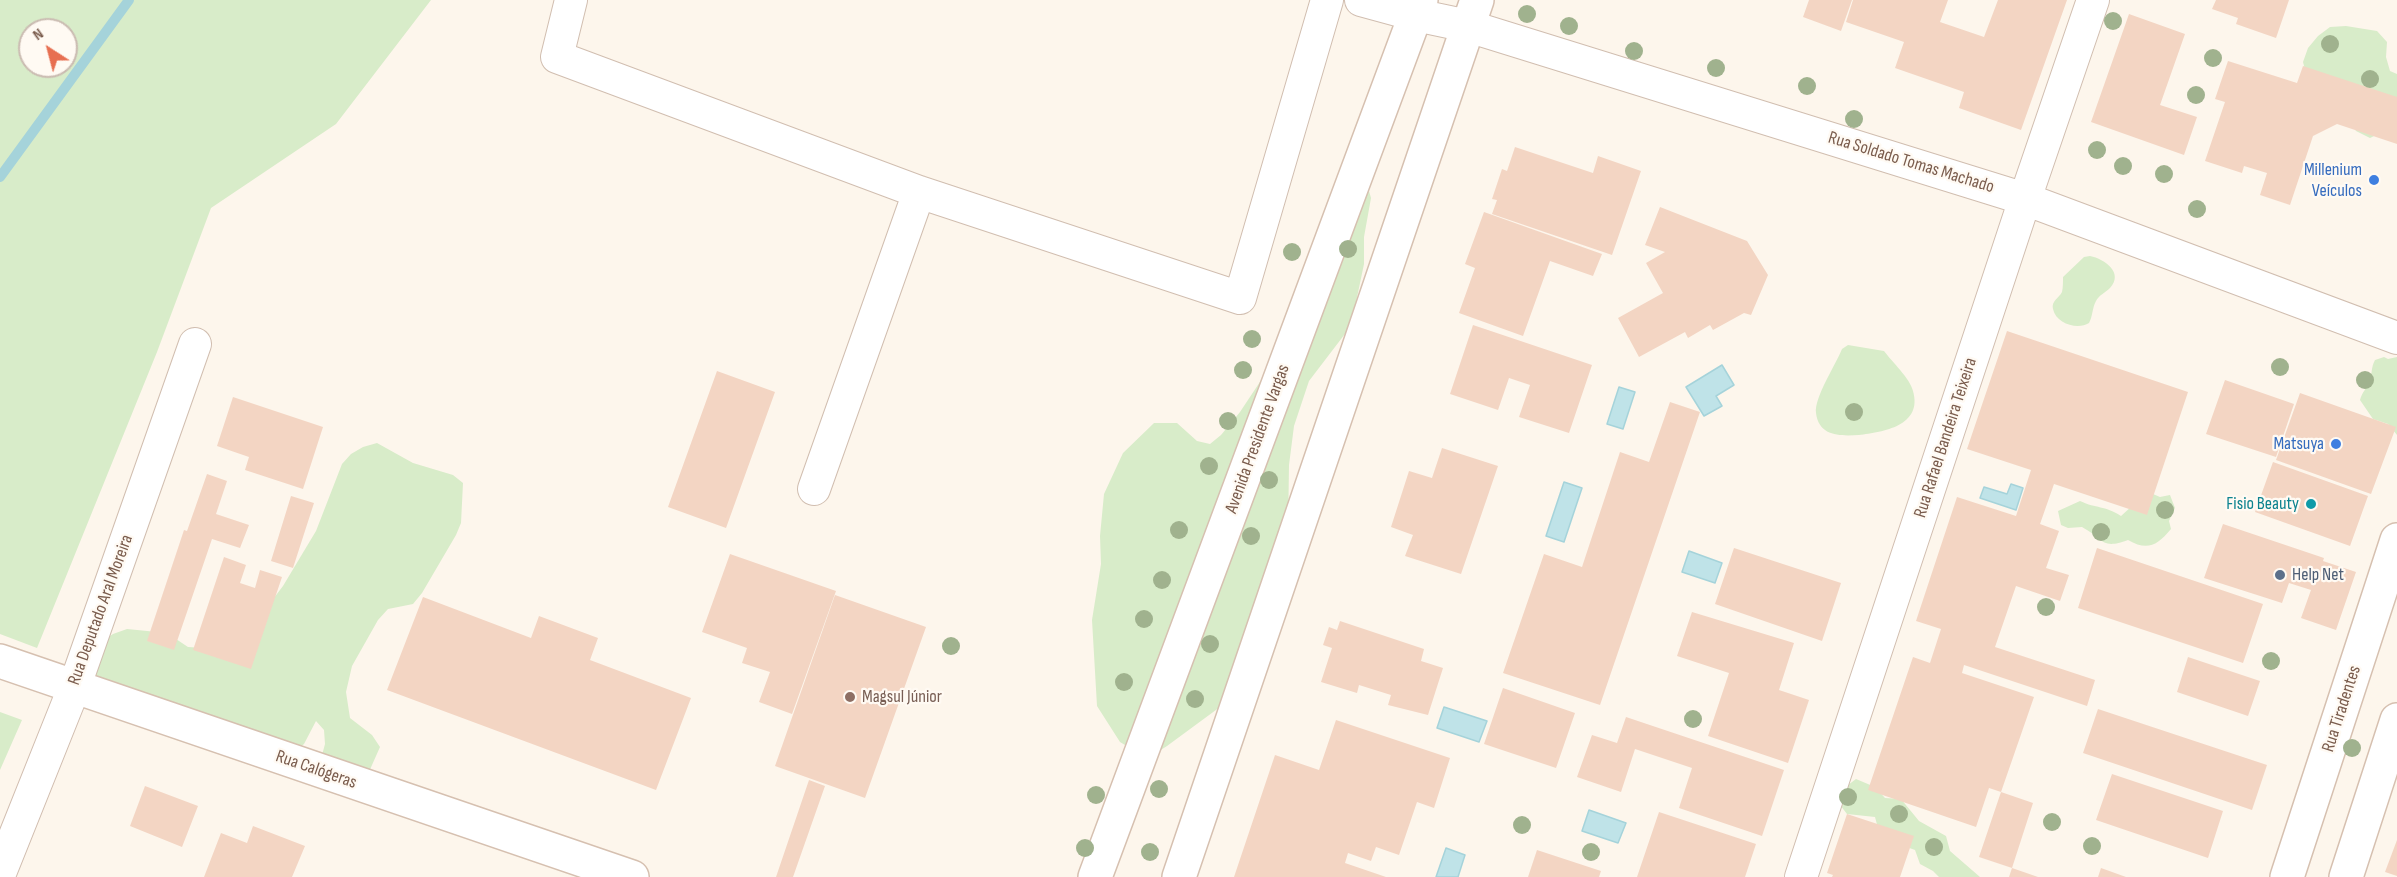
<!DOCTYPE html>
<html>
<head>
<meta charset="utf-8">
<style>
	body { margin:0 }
	#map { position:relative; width:2397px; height:877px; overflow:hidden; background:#fdf6ec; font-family:"Sofia Sans Condensed",sans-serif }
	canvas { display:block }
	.north { position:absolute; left:18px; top:18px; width:60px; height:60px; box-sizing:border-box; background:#fffaf3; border:2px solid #cabbb1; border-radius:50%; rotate:324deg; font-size:16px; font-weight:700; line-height:24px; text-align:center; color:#7a5c4d }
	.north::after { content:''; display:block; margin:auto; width:21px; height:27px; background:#e76f51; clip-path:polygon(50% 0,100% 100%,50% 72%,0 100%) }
</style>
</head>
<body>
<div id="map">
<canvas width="2397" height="877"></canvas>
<div class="north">N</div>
</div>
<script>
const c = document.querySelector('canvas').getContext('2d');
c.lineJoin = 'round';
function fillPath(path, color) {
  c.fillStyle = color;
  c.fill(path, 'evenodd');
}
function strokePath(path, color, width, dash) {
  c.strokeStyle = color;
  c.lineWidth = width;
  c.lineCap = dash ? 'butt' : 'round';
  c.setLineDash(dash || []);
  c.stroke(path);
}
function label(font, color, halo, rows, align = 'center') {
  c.font = font + ' "Sofia Sans Condensed",sans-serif';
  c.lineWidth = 4.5;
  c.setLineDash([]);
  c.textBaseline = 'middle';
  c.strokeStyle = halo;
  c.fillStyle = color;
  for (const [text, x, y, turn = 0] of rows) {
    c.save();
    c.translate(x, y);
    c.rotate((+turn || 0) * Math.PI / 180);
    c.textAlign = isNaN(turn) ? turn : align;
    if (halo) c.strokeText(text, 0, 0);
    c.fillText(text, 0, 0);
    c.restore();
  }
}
fillPath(new Path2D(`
	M0,0h431l-95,124 -125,84 -54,144 -120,296 -37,-14zM30,30h36v36h-36z
	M2346,26l31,5 10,11 -1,15 4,14 7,3v51l-27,13 -14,-7 -8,-13 -41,-41 -4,-15 5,-14 10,-12 12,-9z
	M1367,184l4,14 -7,39v27l-13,62 -42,55 -15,45 -5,39 -1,67 -68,175 -53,39 -11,7 -13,3 -23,-14 -23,-36 -5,-86 9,-56 -1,-28 4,-42 19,-41 31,-30h23l20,18 13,3 11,-9 19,-23 57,-86z
	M2090,256c15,3 34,17 20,32 -5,5 -11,7 -14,13 -4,7 -3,15 -7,22 -11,7 -33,1 -36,-14 -2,-8 6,-11 9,-17 1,-4 1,-11 1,-15l21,-20z
	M1848,345l36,6c8,11 26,27 29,40 10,35 -30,41 -54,44 -18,1 -40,2 -43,-22 -2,-15 20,-49 26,-64z
	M2384,357l4,2 9,-2v78l-9,-11 -15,-5 -13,-19c2,-8 7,-12 10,-19 2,-7 1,-14 5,-21z
	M377,443l36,20 40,12 10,8 -2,40 -5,12 -34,58 -9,11 -25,5 -10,11 -26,46 -6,26 4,26 22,17 8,12 -16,36 -46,-13 7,-26 -1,-14 -8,-9 -12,23 -21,17 -37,-11 -42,-1 -27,-9 -80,-42 -7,-49 23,-15 14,-5 40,4 21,14 17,1 43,-16 35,-46 33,-55 26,-67 9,-10 12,-7z
	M2153,494l7,3 10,-2 5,13 -6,13 2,8c-14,17 -24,22 -43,11 -27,10 -24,-1 -46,-13l-14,1 -7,-3 -3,-14 22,-10c17,8 24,4 41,15l11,-10z
	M0,712l22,8 -22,50z
	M1856,779l19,8 10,11 16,1 18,22 27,15 4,15 30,26h-41l-6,-6 -13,-7 -5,-14 -14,-5 -22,-13 -4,-15 -28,-3 -10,-13 7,-13z`), '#d8ecc9');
const water = new Path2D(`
	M1722,365l12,20 -18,11 6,10 -18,10 -18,-29z
	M1619,387l16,5 -12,37 -16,-5z
	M1564,482l18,6 -18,54 -18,-6z
	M2011,484l12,4 -7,22 -36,-12 4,-11 23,7z
	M1689,551l33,12 -7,20 -33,-11z
	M1444,707l43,14 -8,21 -42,-14z
	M1589,810l37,13 -8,20 -36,-12z
	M1446,848l19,7 -7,22h-22z`);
fillPath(water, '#bfe3e8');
strokePath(water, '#a5d3da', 1.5);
strokePath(new Path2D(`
	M0,177l129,-177`), '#a5d3da', 10);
fillPath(new Path2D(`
	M1809,0h43l-11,31 -38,-14z
	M1853,0h95l-8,22 44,15 14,-37h69l-46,130 -62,-22 5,-16 -69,-24 9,-26 -58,-20z
	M2216,0h73l-13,38 -40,-14 2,-6 -26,-9z
	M2129,14l56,20 -25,71 37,12 -13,38 -93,-33z
	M2228,61l69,22 6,-17 94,31v47l-60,-20 -24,12 -23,69 -30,-10 7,-22 -23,-7 -2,7 -37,-12 20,-59 -10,-3z
	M1515,147l78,26 5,-17 43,15 -29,84 -120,-41 5,-14 -5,-1 10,-30 5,2z
	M1660,207l87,34 21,34 -17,40 -7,-2 -31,17 -3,-5 -22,13 -3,-6 -46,25 -21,-39 45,-25 -17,-30 19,-11 -20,-7z
	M1484,212l118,42 -9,22 -43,-15 -27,75 -64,-23 16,-45 -10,-4z
	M1473,325l119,40 -23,68 -50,-16 11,-32 -21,-7 -11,32 -48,-16z
	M2007,331l181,61 -41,123 -93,-31 -14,40 19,7 -13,37 23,7 -9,26 -44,-15 -21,61 100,33 -8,26 -123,-41 -2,8 72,24 -33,95 -12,-4 -13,39 -108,-37 45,-133 17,6 11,-34 -25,-8 41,-124 59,19 15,-46 -64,-21z
	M717,371l58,21 -49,136 -58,-21z
	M2225,380l69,24 -18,53 -70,-23z
	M2300,393l96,34 -25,67 -95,-34z
	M233,397l90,30 -20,62 -58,-19 4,-13 -32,-11z
	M1670,402l30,10 -100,293 -97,-32 41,-119 38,13 38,-115 29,10z
	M1442,448l56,18 -37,108 -56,-18 8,-21 -22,-8 18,-56 23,7z
	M2273,462l95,34 -18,50 -95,-34z
	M207,474l20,7 -11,33 33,11 -9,23 -28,-9 -38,111 -27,-9 37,-111 3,1z
	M291,496l23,7 -21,65 -22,-7z
	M2223,524l101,34 -1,3 33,11 -20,58 -35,-12 10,-28 -22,-7 -7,20 -78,-25z
	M1734,548l107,35 -19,58 -107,-37z
	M2097,548l166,56 -20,59 -165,-55z
	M730,554l106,37 -44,123 -33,-12 11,-30 -28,-9 5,-15 -45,-16z
	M224,557l22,8 -6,18 15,5 5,-18 22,7 -31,92 -58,-19z
	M835,595l91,32 -61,171 -90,-32z
	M423,597l108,41 8,-22 59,22 -8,22 101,38 -35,92 -269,-100z
	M1692,612l102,31 -15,47 30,10 -21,63 -80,-27 21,-63 -52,-17z
	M1340,621l84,28 -3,12 22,7 -15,47 -40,-10 3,-10 -32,-10 -2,8 -36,-11 11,-34 -9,-3 6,-18 8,3z
	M2188,657l72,24 -12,35 -71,-24z
	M1503,688l72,25 -19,55 -72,-24z
	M2098,709l169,56 -15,45 -169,-57z
	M1626,717l158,53 -22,66 -83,-28 13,-40 -57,-19 -14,43 -44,-15 15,-42 25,8z
	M1336,720l114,38 -16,50 -17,-6 -18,53 -23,-8 -5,14 -23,-8 -3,10 41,14h-152l41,-122 44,15z
	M2112,774l111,37 -15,47 -112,-38z
	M809,780l16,6 -32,91h-17z
	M145,786l53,20 -16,41 -52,-21z
	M2001,792l32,11 -21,65 -33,-11z
	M1659,812l97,32 -11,33h-108z
	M1847,814l67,22 -14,41h-68l1,-2 -6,-2z
	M253,826l52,20 -13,31h-88l17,-44 26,10z
	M2397,840v36l-12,-4z
	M1537,850l64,21 -2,6h-71z
	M2012,868l26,9h-29z
	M2101,868l25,9h-28z`), '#f3d5c3');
const street = new Path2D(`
	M571,0l-14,57 362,135 321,106 87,-298
	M1361,0l55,15 52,11 557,173 372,139
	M814,489l105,-297
	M0,873l74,-185 121,-344
	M1801,877l224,-678 68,-199`);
const secondary = new Path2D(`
	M0,661l632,216
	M1095,877l326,-877
	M1179,877l298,-877
	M2287,877l110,-337
	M2346,877l51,-157`);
strokePath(street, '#d1beb0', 34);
strokePath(secondary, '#d6c0b0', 36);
strokePath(street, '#fff', 32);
strokePath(secondary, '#fff', 33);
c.fillStyle = '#a0b28e';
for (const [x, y] of [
	[1527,14],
	[2113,21],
	[1569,26],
	[2330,44],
	[1634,51],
	[2213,58],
	[1716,68],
	[2370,79],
	[1807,86],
	[2196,95],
	[1854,119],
	[2097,150],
	[2123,166],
	[2164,174],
	[2197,209],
	[1348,249],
	[1292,252],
	[1252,339],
	[2280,367],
	[1243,370],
	[2365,380],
	[1854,412],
	[1228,421],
	[1209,466],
	[1269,480],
	[2165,510],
	[1179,530],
	[2101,532],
	[1251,536],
	[1162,580],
	[2046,607],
	[1144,619],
	[1210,644],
	[951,646],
	[2271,661],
	[1124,682],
	[1195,699],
	[1693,719],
	[2352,748],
	[1159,789],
	[1096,795],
	[1848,797],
	[1899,814],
	[2052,822],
	[1522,825],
	[2092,846],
	[1934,847],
	[1085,848],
	[1150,852],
	[1591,852]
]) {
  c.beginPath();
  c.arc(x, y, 9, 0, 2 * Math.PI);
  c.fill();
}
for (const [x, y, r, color] of [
	[2374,180,6,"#3f7fe0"],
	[2336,444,6,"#3f7fe0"],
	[2311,504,6,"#0f9aa8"],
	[2280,575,6,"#5c6f8a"],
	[850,697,6,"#8d6e63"]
]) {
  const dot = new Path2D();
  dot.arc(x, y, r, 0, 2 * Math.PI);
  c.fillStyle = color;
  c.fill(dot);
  strokePath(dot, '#fffaf3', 2);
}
label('18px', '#7a5c4d', '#fffaf3', [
	["Rua Soldado Tomas Machado",1911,163,17],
	["Rua Rafael Bandeira Teixeira",1946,438,-72],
	["Avenida Presidente Vargas",1258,439,-70],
	["Rua Deputado Aral Moreira",101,610,-70],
	["Rua Tiradentes",2342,709,-72],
	["Rua Calógeras",316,770,19]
]);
label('18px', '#366cbe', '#fffaf3', [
	["Millenium",2362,170],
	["Veículos",2362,191],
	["Matsuya",2324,444]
], 'right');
label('18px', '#0d838f', '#fffaf3', [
	["Fisio Beauty",2299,504]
], 'right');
label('18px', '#4e5e75', '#fffaf3', [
	["Help Net",2292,575]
], 'left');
label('18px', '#785e54', '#fffaf3', [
	["Magsul Júnior",862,697]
], 'left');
</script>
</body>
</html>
